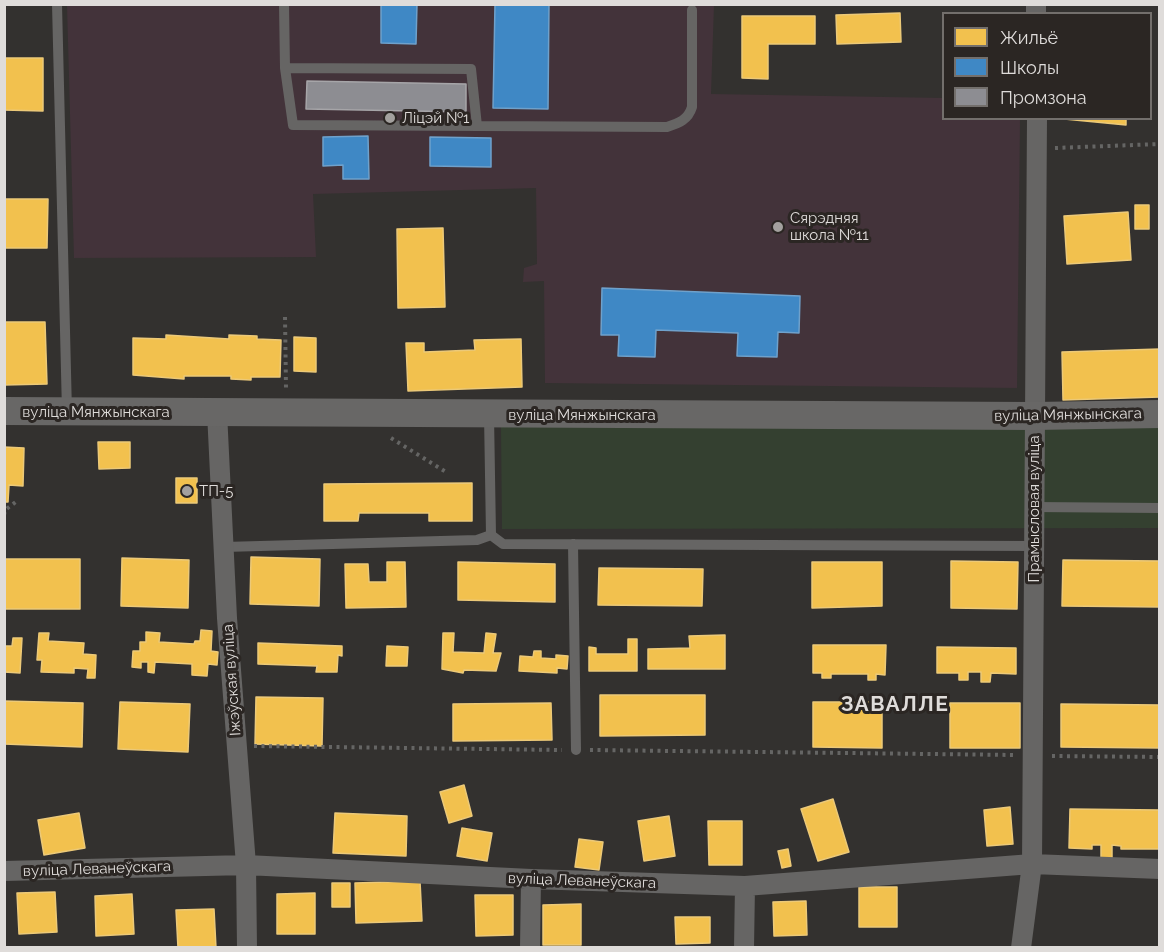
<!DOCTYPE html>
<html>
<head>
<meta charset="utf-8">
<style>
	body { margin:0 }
	#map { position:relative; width:1164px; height:952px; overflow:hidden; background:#33312f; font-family:Raleway,sans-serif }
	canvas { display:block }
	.frame { position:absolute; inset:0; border:6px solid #dfdcda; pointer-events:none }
	.legend { position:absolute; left:942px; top:12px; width:210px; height:108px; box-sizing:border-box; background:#2b2623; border:2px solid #736f6c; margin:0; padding:8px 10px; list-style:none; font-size:18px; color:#dfdcda }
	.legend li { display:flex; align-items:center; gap:12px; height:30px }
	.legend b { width:30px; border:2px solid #736f6c }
</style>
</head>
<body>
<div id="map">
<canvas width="1164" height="952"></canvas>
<div class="frame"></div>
<ul class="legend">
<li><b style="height:16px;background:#f2c14e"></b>Жильё</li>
<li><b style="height:16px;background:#3f88c5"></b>Школы</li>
<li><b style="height:16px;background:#8d8d92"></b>Промзона</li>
</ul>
</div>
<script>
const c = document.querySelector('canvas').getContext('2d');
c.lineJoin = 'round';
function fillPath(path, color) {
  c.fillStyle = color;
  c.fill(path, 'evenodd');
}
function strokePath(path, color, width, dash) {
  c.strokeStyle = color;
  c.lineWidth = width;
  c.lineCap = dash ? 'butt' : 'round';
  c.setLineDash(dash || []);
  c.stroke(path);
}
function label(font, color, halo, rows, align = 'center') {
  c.font = font + ' Raleway,sans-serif';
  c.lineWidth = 6;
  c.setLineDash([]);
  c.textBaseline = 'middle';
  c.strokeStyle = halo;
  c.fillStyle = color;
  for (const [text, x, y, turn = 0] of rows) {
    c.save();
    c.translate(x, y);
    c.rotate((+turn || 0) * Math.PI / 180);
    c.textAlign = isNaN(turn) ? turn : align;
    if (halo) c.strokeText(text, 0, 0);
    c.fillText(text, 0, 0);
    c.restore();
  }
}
fillPath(new Path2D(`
	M67,5h647l-3,89 232,4 1,20 76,1 -3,269 -472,-5 -1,-102 -21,1 1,-14 13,-4 -1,-76 -223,6 3,63 -242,1z`), '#43333a');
fillPath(new Path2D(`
	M1159,422v106l-657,1 -1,-103z`), '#344030');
const homes = new Path2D(`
	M900,13l1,29 -64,2 -1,-29z
	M742,16h73v28h-47v35l-26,-1z
	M4,58h39v53l-39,-1z
	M1054,118h72v7z
	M4,199h44l-1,49h-43z
	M1135,205h14v24h-14z
	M1128,212l3,48 -64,4 -3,-48z
	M443,228l2,79 -47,1 -1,-79z
	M4,322h41l2,62 -43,1z
	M166,335l63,4v-4l28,1v3l24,1 -1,37h-29v3l-20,-1v-3h-47v3l-51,-4v-37l33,1z
	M294,337l22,1v34l-22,-1z
	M521,339l1,48 -114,4 -2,-48h18v9l51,-2 -1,-10z
	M1160,349v48l-97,3 -1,-48z
	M98,442h32v26l-31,1z
	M4,447l20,1 -1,38 -14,-1 -1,17h-4z
	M176,478h21v25h-21z
	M472,483v38h-43v-8h-70l-1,8h-34v-37z
	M251,557l69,2 -1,47 -69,-2z
	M122,558l67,2 -1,48 -67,-2z
	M4,559h76v50h-76z
	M1063,560l97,1v46l-98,-1z
	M951,561l67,1 -1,47 -66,-1z
	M387,562h18l1,45 -60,1 -1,-44h23l1,18h18z
	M458,562l97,2v38l-97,-2z
	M812,562h70v44l-70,2z
	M599,568l104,1 -1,37 -104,-1z
	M201,630l11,1 -1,20 7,1 -1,13 -9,-1 -1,12 -15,-1v-11l-37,-2 -1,11 -6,-1v-10h-7v6l-9,-1 1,-16h7v-9h6v-10l14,1 -1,9 35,2 1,-3h5z
	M39,633h10l-1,8 36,2 -1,11 13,1 -1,23h-8l1,-9 -14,-1v5l-33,-1 1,-12h-5z
	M443,633h11l-1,19 31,1 2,-20 10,1 -3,19h8l-5,18 -32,-1 -1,3 -21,-4z
	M725,635v34h-77v-20l42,-1 -1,-12z
	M13,638h9l-2,35 -16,-1v-26h8z
	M628,639h9v32h-48v-24l7,1v6h32z
	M258,643l84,3v10l-4,-1 -1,17h-21l1,-6 -59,-2z
	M813,645h73l-1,30 -9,-1v6h-8v-6h-37v4h-9v-5h-9z
	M387,646l21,1 -1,19h-21z
	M937,647l79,1v26l-25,-1 -1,9h-9v-10h-13v8h-9v-7h-22z
	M534,651h7v7l15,1v-4l12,1 -1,13 -10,-1v5l-38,-2 1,-15 13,1z
	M600,695h105v40l-105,1z
	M256,697l67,1 -1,48 -67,-2z
	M4,701l79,2 -1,44 -78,-3z
	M120,702l70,2 -2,48 -70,-3z
	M813,702h69v46l-69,-1z
	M551,703l1,37 -99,1v-37z
	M950,703h70v45h-70z
	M1061,704l99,1v43l-99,-1z
	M464,785l8,31 -23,7 -9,-31z
	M833,799l16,53 -31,9 -17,-52z
	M1010,807l3,37 -26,2 -3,-36z
	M1070,809l90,1v39h-39v-3l-9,-1v13h-11v-13h-9v4l-23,-1z
	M79,813l6,35 -41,7 -6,-35z
	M335,813l72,3 -1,40 -73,-3z
	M669,816l6,40 -31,5 -6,-40z
	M708,821h34v44h-33z
	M462,828l30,5 -5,28 -30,-5z
	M579,839l24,3 -4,28 -24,-3z
	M788,849l3,17 -9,2 -4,-17z
	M420,881l2,40 -66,2 -1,-40z
	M332,883h18v24h-18z
	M859,887h38v40h-38z
	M55,892l2,40 -38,2 -2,-41z
	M315,893v41h-38v-40z
	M132,894l2,40 -38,2 -1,-40z
	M475,895h38v40l-37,1z
	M806,901l1,34 -33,1 -1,-34z
	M581,904v41h-38v-40z
	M214,909l2,39h-38l-2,-38z
	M675,917h35v26l-34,1z`);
fillPath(homes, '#f2c14e');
strokePath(homes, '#ecc978', 1.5);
const schools = new Path2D(`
	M381,4h36l-1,40 -35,-1z
	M495,4h54l-1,105 -55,-1z
	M368,136l1,43h-26v-14l-20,1v-29z
	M430,137l61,1v29l-61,-1z
	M602,288l198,8 -1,37 -21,-1 -1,25 -40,-1 1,-23 -82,-3 -1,27 -37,-1 1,-21h-18z`);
fillPath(schools, '#3f88c5');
strokePath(schools, '#6fa1cb', 1.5);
const industry = new Path2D(`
	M307,81l159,3v28l-160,-3z`);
fillPath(industry, '#8d8d92');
strokePath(industry, '#a6a5a8', 1.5);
strokePath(new Path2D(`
	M1055,148l105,-4
	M285,317l1,71
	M391,438l55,34
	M4,515l1,-5 12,-9
	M254,746l308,4
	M590,750l425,5
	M1052,756l108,1`), '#656564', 4, [3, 4.5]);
strokePath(new Path2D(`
	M57,4l10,408
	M284,4l1,64 8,57 374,2c12,-4 21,-7 25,-20v-97
	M285,68l186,1 6,57
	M489,415l2,120
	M1034,507l126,1
	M491,535l12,9 531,2
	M573,544l3,206
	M224,547l253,-7 14,-5`), '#666564', 10);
strokePath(new Path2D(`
	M1036,4v10
	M217,412l10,206 19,247 1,83
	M4,871l242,-6 285,14 214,7 287,-22 128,5
	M530,948l1,-69
	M744,948l1,-62
	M1021,948l11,-84 5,-746`), '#666564', 20);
strokePath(new Path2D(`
	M4,411l1030,5 126,-2`), '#686766', 28);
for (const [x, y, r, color] of [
	[390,118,6,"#a3a09e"],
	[778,227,6,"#a3a09e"],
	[187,491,6,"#a3a09e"]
]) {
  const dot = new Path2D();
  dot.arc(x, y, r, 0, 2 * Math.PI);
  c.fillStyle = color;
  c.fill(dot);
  strokePath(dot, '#2b2623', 2);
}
label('15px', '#dfdcda', '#2b2623', [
	["Ліцэй №1",402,118],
	["Сярэдняя",790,218],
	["школа №11",790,235],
	["ТП-5",199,491]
], 'left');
label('15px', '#dfdcda', '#2b2623', [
	["вуліца Мянжынскага",96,412],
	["вуліца Мянжынскага",582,415],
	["вуліца Мянжынскага",1068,415,-1],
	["Прамысловая вуліца",1034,509,-90],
	["Іжэўская вуліца",232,680,-94],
	["вуліца Леванеўскага",97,869,-2],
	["вуліца Леванеўскага",582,881,2]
]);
c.letterSpacing = '1.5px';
label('bold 21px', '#dfdcda', '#2b2623', [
	["ЗАВАЛЛЕ",895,705]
]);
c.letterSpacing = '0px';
</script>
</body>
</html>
